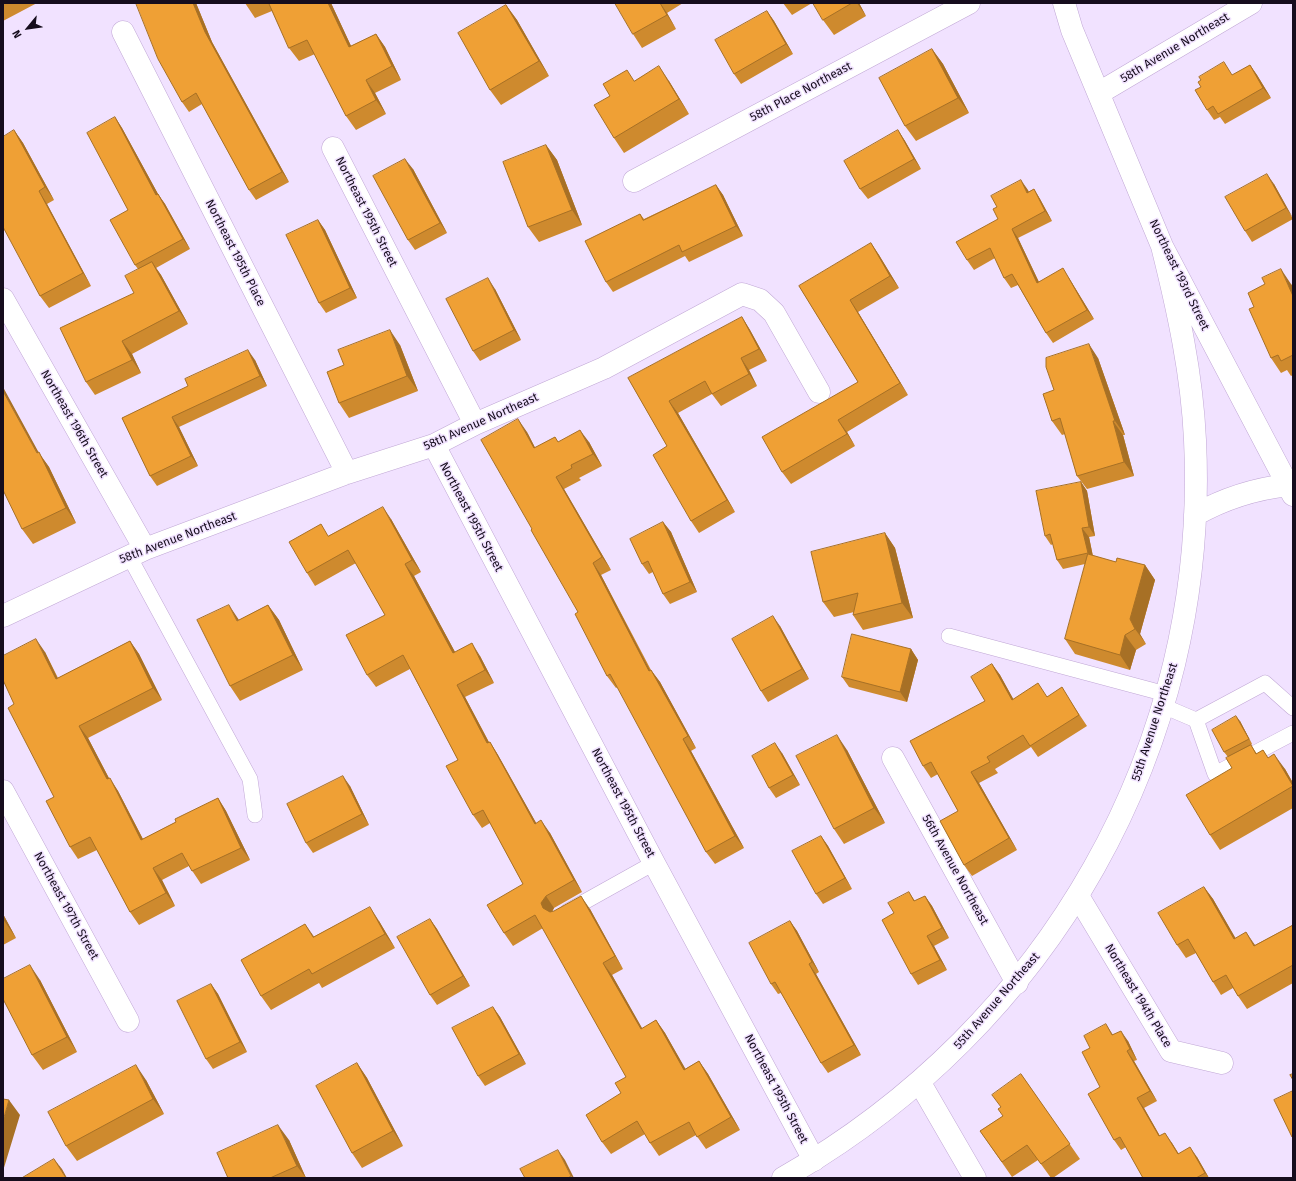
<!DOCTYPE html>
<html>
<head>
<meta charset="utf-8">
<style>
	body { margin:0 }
	#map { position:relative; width:1296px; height:1181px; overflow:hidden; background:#f1e2ff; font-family:"Fira Sans",sans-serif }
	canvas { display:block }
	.frame { position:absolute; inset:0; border:4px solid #160d1d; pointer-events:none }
	.north { position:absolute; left:8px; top:8px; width:40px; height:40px; -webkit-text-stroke:3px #f1e2ff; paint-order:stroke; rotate:241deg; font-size:11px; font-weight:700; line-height:16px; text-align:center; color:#160d1d }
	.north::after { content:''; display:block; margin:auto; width:14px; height:18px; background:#160d1d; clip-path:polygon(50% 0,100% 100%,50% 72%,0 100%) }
</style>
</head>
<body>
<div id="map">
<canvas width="1296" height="1181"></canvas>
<div class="frame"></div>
<div class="north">N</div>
</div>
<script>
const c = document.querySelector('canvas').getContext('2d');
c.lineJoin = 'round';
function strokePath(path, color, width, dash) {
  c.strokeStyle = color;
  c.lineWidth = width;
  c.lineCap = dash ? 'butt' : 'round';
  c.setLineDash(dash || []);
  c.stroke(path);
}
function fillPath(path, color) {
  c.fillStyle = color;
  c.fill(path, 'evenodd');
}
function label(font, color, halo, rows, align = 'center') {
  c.font = font + ' "Fira Sans",sans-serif';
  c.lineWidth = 3;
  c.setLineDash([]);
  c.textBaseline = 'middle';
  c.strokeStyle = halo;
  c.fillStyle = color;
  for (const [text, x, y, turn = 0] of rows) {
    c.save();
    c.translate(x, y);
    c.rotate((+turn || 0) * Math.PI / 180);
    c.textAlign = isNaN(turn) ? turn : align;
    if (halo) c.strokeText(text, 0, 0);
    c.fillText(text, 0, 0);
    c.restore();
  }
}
const lane = new Path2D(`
	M129,556l121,223 5,36
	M949,636l217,58
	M1163,706l33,14 69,-37 28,25
	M1196,720l19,54 78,-41
	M568,911l86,-48`);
const street = new Path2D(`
	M123,32l224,441
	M1099,93l152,-90
	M333,148l142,276
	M634,181l335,-178
	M3,299l142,250
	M434,445l220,418 160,297
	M3,616l142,-67 202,-76 87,-28 41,-21 129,-56 138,-74 18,6 14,13 45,79
	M893,758l124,225
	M3,791l125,230
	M1078,896l93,155 51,12
	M920,1083l55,95`);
const secondary = new Path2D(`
	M1064,3l8,27 90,216 131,249
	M1195,515c30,-17 58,-26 93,-30
	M783,1178c265,-151 427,-431 412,-738 -3,-66 -17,-130 -33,-194`);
strokePath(lane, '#c0a7d5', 16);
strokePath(street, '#c0a7d5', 23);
strokePath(secondary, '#c0a7d5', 23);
strokePath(lane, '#fff', 15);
strokePath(street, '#fff', 22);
strokePath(secondary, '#fff', 22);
fillPath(new Path2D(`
	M3,3h34l-34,18z
	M137,3h59l16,39 77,140 -33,18 -7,-10 -47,-86 -13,8 -7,-10z
	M245,3h86l20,43 25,-12 9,13 16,33 -26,13 11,21 -30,16 -10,-14 -31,-62 -16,7 -10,-13 -17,-37 -17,7z
	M615,3h68l-16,10 9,16 -34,19 -9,-14z
	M783,3h29l-20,12z
	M813,3h46l7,13 -32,19 -11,-15z
	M506,5l11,15 32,56 -48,29 -11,-15z
	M767,11l7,10 19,33 -52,30 -7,-10z
	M932,49l11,15 26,49 -53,28 -11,-15z
	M1250,65l7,10 14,23 -46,26 -5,-7 -6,3 -7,-10 26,-35z
	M634,81h35l20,33 -65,39 -10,-15z
	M115,117l7,11 36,66 7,10 25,45 -34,19 5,7 27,49 -56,30 9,19 -46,22 -9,-13 48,-89 4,-24 -3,-4 -7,-55z
	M14,130l9,13 31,57 -7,4 44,82 -42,22 -9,-12z
	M898,130l7,11 16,28 -53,30 -8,-10z
	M546,145l11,15 25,65 -43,17 -11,-15z
	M413,169l34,64 -32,17 -7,-10z
	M1274,184l19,35 -41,23 -7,-11z
	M716,185l7,10 20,41 -54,26 -4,-6 -72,36 -7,-10 34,-68 4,5z
	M1034,189l6,10 12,22 -34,17 21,44 30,-4 25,41 -41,24 -7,-10 -28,-48 -7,3 -7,-10 -9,-20 -21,12 -7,-10 31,-41 30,-29v2z
	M318,220l7,10 32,68 -31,15 -7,-10z
	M871,243l8,12 20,33 -41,24 50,83 -61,37 8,14 -64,38 -9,-12 76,-90 -59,-96z
	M1291,284l2,3v88l-2,1 -4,-6 -6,3 -10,-15 -17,-51z
	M495,289l26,51 -41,21 -7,-10z
	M742,317l8,13 17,31 -18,9 8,16 -36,20 -9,-12 -34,19 57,99 -36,21 -8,-12 -24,-75 -39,-68z
	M400,345l18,46 -69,27 -10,-15z
	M1098,358l27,77h-2l11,41 -47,13 -10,-13 -12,-42 -3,1 -10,-14 2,-31z
	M255,360l12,26 -88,41 19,39 -41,20 -7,-10 -28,-58z
	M527,432l8,16 20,-11 3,5h31l13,24 -23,12 2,2 -17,9 47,81 -10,5 50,95 9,12 36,66 -5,3 53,97 -29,16 -9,-12 -88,-165 -2,1 -9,-12 -29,-64z
	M39,453l10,14 27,56 -43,21 -11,-15z
	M1081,482l6,9 8,45 -6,1 4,19 23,6 29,3 10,15 -15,54 6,10 -10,6 -6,20 -55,-16 -10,-15 20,-75 -22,5 -6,-9 -4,-16 -2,1 -6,-9z
	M391,519l30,53 -7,4 41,76 25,4 14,27 -29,14 24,45h1l8,13 38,68 14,10 32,59 -28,16 -2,4 38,-3 33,60 -11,6 30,54 14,-9 9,13 20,36 14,-8 9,13 32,56 -34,19 -10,-14 -37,21 -9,-13 -5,-9 -34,20 -9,-12 19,-49 5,-16 -83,-149 -30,18 -9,-13 19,-49 -33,-61 -8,5 -9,-13 -15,-55 -48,-91 -34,18 -9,-12 18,-60 -29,-52 -41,23 -8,-13 22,-37z
	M663,522l8,10 26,60 -27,12 -7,-10 -10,-22 -4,2 -7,-10z
	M885,533l10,15 18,70 -50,12 -10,-15 1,-3 -20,5 -11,-15z
	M268,605l11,15 24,50 -63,31 -10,-15 9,-66z
	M780,626l29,53 -41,23 -7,-11z
	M130,641l9,13 23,46 -74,38 21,40 9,13 25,48 33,-17 42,-24 8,13 24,49 -49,24 -12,-18 -27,14 13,26 -36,19 -9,-13 -33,-62 -19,9 -8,-12 -16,-50 -40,-93 31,-52 13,26z
	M911,649l7,11 -11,42 -58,-15 -7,-10z
	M992,664l8,11 13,24 34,-3 22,3 18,27 -49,31 -7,-10 -36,22 3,4 -19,10 38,67 -45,26 -8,-11 -6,-54 -20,-37 -7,4 -8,-12 62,-65z
	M1240,721l12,23 -1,1 6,9 6,-4 5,8 17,11 8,14v25l-73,42 -10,-15 22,-67 -4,-11 -4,-5z
	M847,750l38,73 -41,21 -10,-15z
	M782,753l18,32 -24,13 -7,-10z
	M350,786l19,39 -56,28 -7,-10z
	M821,836l7,10 24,43 -29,15 -7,-10z
	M1204,887l9,12 22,39 20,7 38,-20v58l-46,26 -9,-13 -5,-8 -12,7 -8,-13 -17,-29 -10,5 -9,-13z
	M909,892l6,9 10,-5 7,10 17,32 -15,8 13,24 -29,15 -7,-11 -17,-61z
	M3,914l13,24 -13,7z
	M430,919l7,10 33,57 -33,19 -7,-10z
	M379,921l16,27 -73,40 -3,-5 -48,27 -10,-14 53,-59z
	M790,921l7,10 22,41 -3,2 45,81 -33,18 -7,-10 -40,-70 -3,1 -7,-10z
	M40,980l37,72 -34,18 -11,-15z
	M211,984l7,10 29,58 -34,17 -7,-10z
	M493,1007l7,10 26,47 -41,22 -7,-10z
	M1113,1035l15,6 9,19 -3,1 23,40 -13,7 16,28 12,7 7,11 18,3 12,21h-66l-17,-31 -5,3 -7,-10 -24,-92z
	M357,1063l10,15 36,68 -41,22 -10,-15z
	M1021,1074l59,85 -27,19h-2l-13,-18 -26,17 -32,-46 23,-15 -2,-9z
	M146,1080l18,34 -87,47 -11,-15z
	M289,1140l17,38h-78z`), '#ce8a2e');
fillPath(new Path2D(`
	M193,3h3l16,39 77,140 -7,-10 -77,-140z
	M328,3h3l27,58 -9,-14z
	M660,3l7,10 9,16 -9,-14z
	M857,3h2l7,13z
	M506,5l11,15 32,56 -10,-15z
	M767,11l7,10 19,33 -7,-10z
	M376,34l9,13 16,33 -9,-14z
	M932,49l11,15 26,49 -11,-15z
	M1250,65l7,10 14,23 -8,-10z
	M659,66l10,15 20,33 -10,-15z
	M366,80l9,13 11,21 -10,-14z
	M115,117l7,11 42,77 -8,-10z
	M14,130l9,13 31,57 -9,-13z
	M898,130l7,11 16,28 -7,-10z
	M546,145l11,15 25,65 -10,-15z
	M405,159l8,10 34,64 -7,-10z
	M1267,174l7,10 19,34 -7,-10z
	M1021,180l7,10 6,12 -7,-9z
	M716,185l7,10 20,41 -7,-10z
	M1034,189l6,10 12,22 -7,-10z
	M39,191l8,13 44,82 -8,-13z
	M158,194l7,10 25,45 -7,-10z
	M318,220l7,10 32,68 -7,-10z
	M1012,229l6,9 26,55 -7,-10z
	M871,243l8,12 20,33 -9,-12z
	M152,262l9,13 27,49 -9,-13z
	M1063,268l6,10 25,41 -7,-9z
	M1281,269l12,18v9z
	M488,278l7,11 26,51 -7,-10z
	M850,300l8,12 50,83 -8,-12z
	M742,317l8,13 17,31 -8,-12z
	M390,330l10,15 18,46 -11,-15z
	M122,341l10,13 9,19 -9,-13z
	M1089,344l9,14 27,77 -10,-14z
	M248,350l7,10 12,26 -7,-10z
	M741,358l8,12 8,16 -8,-12z
	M3,387l36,66 10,14 27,56 -10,-15 -29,-55 -34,-62z
	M669,401l9,12 57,99 -8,-12z
	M172,417l7,10 19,39 -7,-10z
	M518,419l9,13 15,29 -8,-13z
	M838,420l9,12 8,14 -8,-12z
	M1113,421l10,14 11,41 -10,-14z
	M580,430l9,12 13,24 -9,-12z
	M556,477l8,12 47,81 -9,-13z
	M1081,482l6,9 8,45 -6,-9z
	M383,507l8,12 30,53 -9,-12z
	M663,522l8,10 26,60 -7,-10z
	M1082,528l7,9 5,25 -6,-9z
	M885,533l10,15 18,70 -11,-15z
	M593,563l8,12 56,109 -8,-13z
	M405,564l9,12 48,89 -9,-12z
	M1145,565l10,15 -15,54 6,10 -11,-15 -5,-10z
	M229,605l10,15 -2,1z
	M268,605l11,15 24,50 -10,-15z
	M773,616l7,10 29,53 -7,-10z
	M1125,635l11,15 -6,20 -10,-15z
	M36,639l9,13 19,40 -8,-13z
	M130,641l9,13 23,46 -9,-12z
	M472,643l8,13 14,27 -9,-13z
	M911,649l7,11 -11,42 -7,-10z
	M992,664l8,11 20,36 -8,-11z
	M651,670l9,12 36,66 -8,-12z
	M457,685l8,12 31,59 -9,-13z
	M1236,716l4,5 12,23 -3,-5z
	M79,726l9,12 28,54 -9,-13z
	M837,735l10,15 38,73 -11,-15z
	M683,739l8,12 53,97 -9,-12z
	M490,742l8,13 46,82 -9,-13z
	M775,743l7,10 18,32 -7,-10z
	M1274,754l11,15 8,14v3z
	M971,772l8,11 38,67 -8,-12z
	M343,776l7,10 19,39 -7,-11z
	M110,778l8,13 32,62 -9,-13z
	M218,798l8,13 24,49 -9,-12z
	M541,820l9,13 32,59 -8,-12z
	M821,836l7,10 24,43 -7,-11z
	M153,868l9,12 13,26 -9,-13z
	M1204,887l9,12 30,52 -9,-12z
	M546,896l8,12 -4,7 -7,-7 -2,-5z
	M581,896l9,13 33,60 -8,-13z
	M925,896l7,10 17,32 -7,-10z
	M370,907l9,14 16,27 -10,-14z
	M3,914l13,24 -13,-19z
	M430,919l7,10 33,57 -7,-10z
	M790,921l7,10 22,41 -7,-10z
	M305,924l10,14 -2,-1z
	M1246,932l9,13 8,14 -9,-13z
	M927,936l7,10 13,24 -7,-10z
	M603,963l9,12 38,67 -9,-13z
	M809,964l7,10 45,81 -7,-10z
	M30,965l10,15 37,72 -10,-15z
	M211,984l7,10 29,58 -7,-10z
	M493,1007l7,10 26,47 -7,-10z
	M656,1020l9,13 28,49 -9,-12z
	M1106,1024l7,11h-1z
	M1121,1031l7,10 9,19 -7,-11z
	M1127,1051l7,10 23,40 -7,-10z
	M699,1061l9,13 32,56 -9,-13z
	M357,1063l10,15 36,68 -10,-15z
	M136,1065l10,15 18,34 -11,-15z
	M1137,1098l7,10 22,39 -7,-11z
	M9,1100l11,15 -17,56v-50z
	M278,1125l11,15 17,38 -9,-12z
	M1165,1133l7,10 13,22 -7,-11z
	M1190,1147l7,10 12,21 -4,-5z
	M558,1150l7,10 9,18h-2z
	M54,1159l8,10 5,9h-1z`), '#a77025');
const building = new Path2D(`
	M136,3h57l12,29 77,140 -33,18 -53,-97 -14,9 -24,-43z
	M269,3h59l21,44 27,-13 16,32 -26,14 10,20 -30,16 -39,-76 -18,8z
	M615,3h45l7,12 -34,19z
	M813,3h39l-29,17z
	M506,5l33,56 -49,29 -32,-57z
	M767,11l19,33 -52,30 -19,-34z
	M932,49l26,49 -53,28 -26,-48z
	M1224,62l8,13 18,-10 13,23 -45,26 -5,-8 -6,4 -12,-20 6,-3 -3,-5 3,-2 -2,-3z
	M659,66l20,33 -65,39 -20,-33 16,-9 -7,-12 24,-14 7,11z
	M115,117l41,78 2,-1 25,45 -48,26 -25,-45 18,-10 -41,-77z
	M14,130l31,57 -6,4 44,82 -43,23 -37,-69v-90z
	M898,130l16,29 -54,30 -16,-28z
	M546,145l26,65 -44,17 -25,-65z
	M405,159l35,64 -32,17 -35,-64z
	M1267,174l19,34 -41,23 -20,-34z
	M1021,180l6,13 7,-4 11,22 -33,18 25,54 26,-15 24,42 -41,23 -34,-59 -8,4 -14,-30 -23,12 -11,-18 42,-23 -5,-10 4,-2 -6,-11z
	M716,185l20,41 -54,26 -3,-7 -73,37 -21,-41 55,-27 3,6z
	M318,220l32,68 -31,15 -33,-68z
	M871,243l19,33 -40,24 50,83 -62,37 9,14 -65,38 -20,-35 96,-55 -59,-96z
	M152,262l27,49 -57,30 10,19 -46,22 -26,-54 74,-35 -9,-17z
	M1281,269l12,27v59l-12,6 -3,-6 -7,3 -22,-49 5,-2 -6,-14 17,-9 -3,-6z
	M488,278l26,52 -41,21 -27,-52z
	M742,317l17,32 -18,9 8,16 -37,20 -7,-13 -36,20 58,99 -36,21 -38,-66 14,-9 -39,-68z
	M390,330l17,46 -68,27 -12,-31 17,-7 -6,-15z
	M1089,344l26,77h-2l11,41 -47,14 -17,-58 -8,3 -9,-27 11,-4 -8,-23v-9z
	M248,350l12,26 -88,41 19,39 -41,20 -28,-58 66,-32 -3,-7z
	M3,391l34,62 2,-1 27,56 -44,21 -19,-39z
	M518,419l16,29 21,-11 3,5 22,-12 13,24 -22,11 1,3 -16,9 46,80 -9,6 56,108 2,-1 37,66 -5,3 52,97 -29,16 -96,-178 -3,2 -32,-62 3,-2 -47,-82 1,-1 -51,-89z
	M1081,482l8,45 -7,1 6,25 -31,7 -7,-26 -5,2 -9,-45z
	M383,507l29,53 -7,4 48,89 19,-10 13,27 -28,15 30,58 3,-1 45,82 6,-4 33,60 -28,16 -5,7 2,5 7,4 4,-1 27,-15 34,60 -12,7 38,66 15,-9 28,50 15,-9 32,56 -34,20 -8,-15 -39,21 -13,-22 -35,21 -16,-27 35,-22 -6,-10 11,-6 -91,-162 -31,18 -17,-28 36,-21 -40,-74 -10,5 -27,-49 12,-6 -55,-105 -36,20 -21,-40 39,-20 -37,-65 -41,23 -18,-31 32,-18 7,12z
	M663,522l27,60 -27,12 -15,-33 -6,3 -12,-25z
	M885,533l17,70 -49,12 5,-22 -35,9 -12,-50z
	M1088,554l28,8 1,-4 28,7 -15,54 5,10 -10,6 -5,20 -55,-16z
	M229,605l8,16 31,-16 25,50 -63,31 -33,-66z
	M773,616l29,53 -41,22 -29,-52z
	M852,634l59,15 -11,43 -58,-15z
	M36,639l20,40 74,-38 23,47 -74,38 28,53 3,-1 31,62 35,-18 -1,-3 43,-21 23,50 -49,23 -10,-18 -29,15 13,25 -36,19 -40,-75 -20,10 -24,-46 8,-4 -46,-89 6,-4 -11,-24v-24z
	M992,664l20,36 26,-17 9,14 15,-10 17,28 -49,31 -7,-11 -36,22 3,5 -19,10 38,66 -45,27 -24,-44 18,-10 -27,-49 -8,4 -13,-25 75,-40 -14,-24z
	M1236,716l13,23 -25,13 -12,-22z
	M837,735l37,73 -40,21 -38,-73z
	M775,743l18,32 -24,13 -17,-32z
	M1251,745l5,9 7,-4 5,8 6,-4 19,32 -83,49 -24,-40 46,-27 -6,-10z
	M343,776l19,38 -56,29 -19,-39z
	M821,836l24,42 -29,16 -24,-43z
	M1204,887l30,52 12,-7 8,14 39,-21v40l-55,31 -12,-21 -13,7 -25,-43 -11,6 -19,-32z
	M909,892l5,9 11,-5 17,32 -15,8 13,24 -29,14 -29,-54 12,-7 -6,-10z
	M370,907l15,27 -73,40 -3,-5 -48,27 -20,-36 64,-36 8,13z
	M430,919l33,57 -33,19 -33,-58z
	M790,921l22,41 -3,2 45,81 -33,18 -46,-81 -4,2 -22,-41z
	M30,965l37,72 -35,18 -29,-56v-20z
	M211,984l29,58 -34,17 -29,-58z
	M493,1007l26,47 -41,22 -26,-48z
	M1106,1024l6,11 9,-4 9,18 -3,2 23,40 -13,7 22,38 6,-3 13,21 12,-7 15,26 -9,5h-53l-23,-41 -6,3 -26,-46 12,-7 -18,-35 8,-4 -6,-12z
	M357,1063l36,68 -41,22 -36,-67z
	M136,1065l17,34 -87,47 -18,-34z
	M1021,1074l49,70 -29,20 -14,-19 -25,17 -22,-31 23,-15 -5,-7 3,-2 -9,-12z
	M1293,1074v6l-3,-5z
	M1293,1091v45l-1,1 -18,-37z
	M3,1099l6,1 -6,21z
	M278,1125l19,41 -27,12h-42l-11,-25z
	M558,1150l13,26 -3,2h-43l-5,-9z
	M54,1159l12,19h-44z`);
fillPath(building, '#efa035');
strokePath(building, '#a77025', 1);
label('12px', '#160d1d', '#f1e2ff', [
	["58th Avenue Northeast",1175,48,-31],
	["58th Place Northeast",801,92,-28],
	["Northeast 195th Street",366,212,63],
	["Northeast 195th Place",235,253,63],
	["Northeast 193rd Street",1179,275,64],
	["58th Avenue Northeast",481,422,-24],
	["Northeast 196th Street",74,424,60],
	["Northeast 195th Street",471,517,62],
	["58th Avenue Northeast",178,538,-21],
	["55th Avenue Northeast",1155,722,-72],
	["Northeast 195th Street",623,803,62],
	["56th Avenue Northeast",955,870,61],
	["Northeast 197th Street",66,906,61],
	["Northeast 194th Place",1138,996,59],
	["55th Avenue Northeast",997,1001,-49],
	["Northeast 195th Street",776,1089,62]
]);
</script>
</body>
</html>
